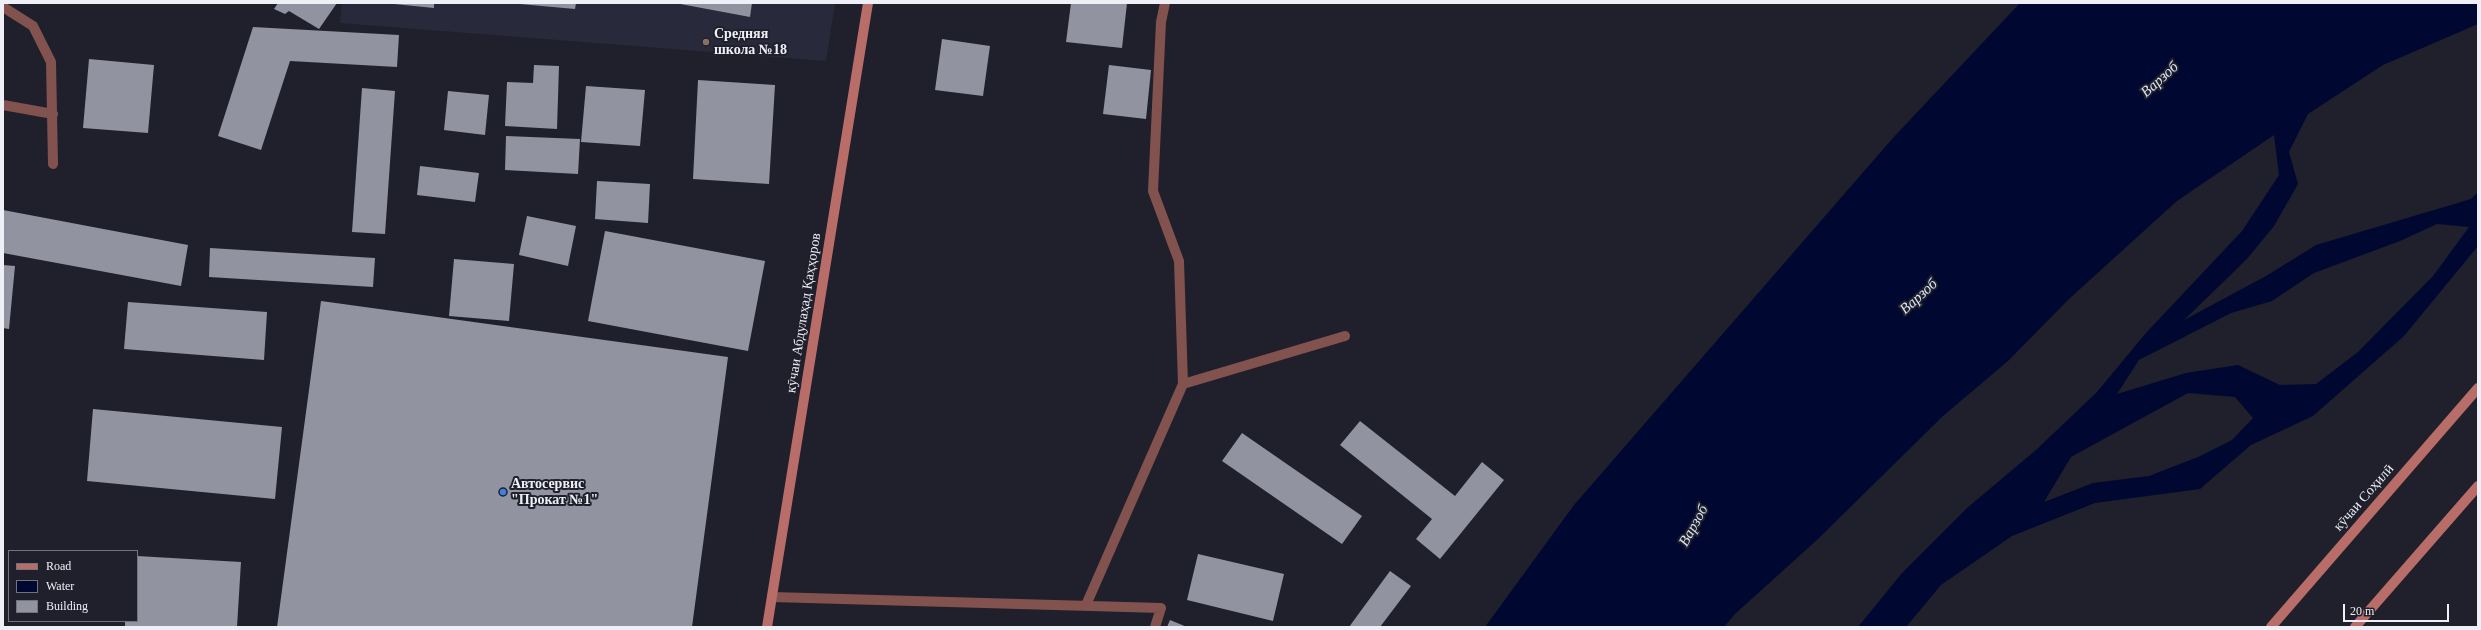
<!DOCTYPE html>
<html>
<head>
<meta charset="utf-8">
<style>
	body { margin:0 }
	#map { position:relative; width:2481px; height:630px; overflow:hidden; background:#1f202b; font-family:Georgia,serif }
	canvas { display:block }
	.frame { position:absolute; inset:0; border:4px solid #eeeff7; pointer-events:none }
	.legend { position:absolute; left:8px; top:550px; width:130px; height:72px; box-sizing:border-box; background:#1f202b; border:1px solid #72737d; margin:0; padding:5px 7px; list-style:none; font-size:12px; color:#eeeff7 }
	.legend li { display:flex; align-items:center; gap:8px; height:20px }
	.legend b { width:20px; border:1px solid #72737d }
	.scale { position:absolute; left:2343px; top:604px; width:106px; height:18px; box-sizing:border-box; border:2px solid #eeeff7; border-top:0; padding-left:5px; font-size:12px; line-height:14px; white-space:nowrap; color:#eeeff7; -webkit-text-stroke:3px #1f202b; paint-order:stroke }
</style>
</head>
<body>
<div id="map">
<canvas width="2481" height="630"></canvas>
<div class="frame"></div>
<ul class="legend">
<li><b style="height:5px;background:#b96d68"></b>Road</li>
<li><b style="height:11px;background:#000831"></b>Water</li>
<li><b style="height:11px;background:#9193a1"></b>Building</li>
</ul>
<div class="scale">20 m</div>
</div>
<script>
const c = document.querySelector('canvas').getContext('2d');
c.lineJoin = 'round';
function fillPath(path, color) {
  c.fillStyle = color;
  c.fill(path, 'evenodd');
}
function strokePath(path, color, width, dash) {
  c.strokeStyle = color;
  c.lineWidth = width;
  c.lineCap = dash ? 'butt' : 'round';
  c.setLineDash(dash || []);
  c.stroke(path);
}
function label(font, color, halo, rows, align = 'center') {
  c.font = font + ' Georgia,serif';
  c.lineWidth = 4;
  c.setLineDash([]);
  c.textBaseline = 'middle';
  c.strokeStyle = halo;
  c.fillStyle = color;
  for (const [text, x, y, turn = 0] of rows) {
    c.save();
    c.translate(x, y);
    c.rotate((+turn || 0) * Math.PI / 180);
    c.textAlign = isNaN(turn) ? turn : align;
    if (halo) c.strokeText(text, 0, 0);
    c.fillText(text, 0, 0);
    c.restore();
  }
}
fillPath(new Path2D(`
	M342,3h493l-9,58 -486,-38z`), '#28293a');
fillPath(new Path2D(`
	M2020,3h458v21l-95,41 -75,49 -19,38 9,32 -24,42 -27,33 -63,61 82,-44 50,-31 155,-46 7,-7v54l-74,90 -91,80 -62,29 -51,44 -105,14 -83,33 -71,49 -35,42h-48l44,-54 65,-65 69,-58 61,-58 48,-58 97,-103 37,-56 -5,-40 -97,66 -108,98 -61,62 -65,55 -125,123 -83,75 -11,13h-239l89,-122 318,-366zM2437,224l32,3 -36,49 -75,76 -42,32 -36,1 -42,-20 -52,8 -69,21 22,-34 92,-47 41,-12 42,-28 86,-32zM2188,393l47,4 18,21 -21,22 -34,17 -49,19 -56,7 -49,19 27,-45z`), '#000831');
fillPath(new Path2D(`
	M278,3h59l-18,26 -30,-18 -4,3 -11,-5z
	M384,3h50v5z
	M509,3h67l-1,6z
	M675,3h77l-2,14z
	M1071,3h56l-5,45 -56,-6z
	M253,27l146,8 -2,32 -107,-6 -29,89 -43,-14z
	M942,39l48,7 -7,50 -48,-6z
	M89,59l65,6 -6,68 -65,-5z
	M534,65l25,1 -2,63 -52,-3 2,-44 26,1z
	M1109,65l42,5 -5,49 -43,-5z
	M698,80l77,5 -6,99 -76,-5z
	M586,86l59,4 -5,56 -59,-4z
	M362,88l33,3 -10,143 -33,-2z
	M448,91l41,4 -4,40 -41,-5z
	M506,136l74,3 -2,35 -73,-4z
	M420,166l59,7 -4,29 -58,-7z
	M597,181l53,3 -2,39 -53,-4z
	M3,210l185,35 -7,41 -178,-33z
	M527,216l49,10 -8,40 -49,-11z
	M605,231l160,30 -17,90 -160,-30z
	M210,248l165,10 -2,29 -164,-10z
	M454,259l60,5 -5,57 -60,-5z
	M3,265l12,1 -6,63 -6,-1z
	M321,301l407,56 -36,270h-415z
	M128,302l139,10 -3,48 -140,-11z
	M93,409l189,18 -7,72 -188,-18z
	M1360,421l95,75 27,-34 22,18 -64,79 -24,-20 16,-20 -92,-74z
	M1242,433l120,83 -20,28 -120,-83z
	M1198,554l86,20 -11,47 -86,-21z
	M137,556l104,6 -4,65h-112v-6h12z
	M1390,571l21,15 -31,41h-31z
	M1170,620l17,7h-20z`), '#9193a1');
strokePath(new Path2D(`
	M1165,3l-4,19 -8,169 26,70 4,123
	M3,7l30,19 18,36 2,102
	M3,105l50,9`), '#82524f', 10);
strokePath(new Path2D(`
	M772,597l389,11 -6,19
	M1086,605l97,-221 162,-48`), '#82524f', 10);
strokePath(new Path2D(`
	M767,627l101,-624
	M2271,627l207,-239
	M2355,627l123,-141`), '#b96d68', 10);
for (const [x, y, r, color] of [
	[706,42,4,"#8d6e63"],
	[503,492,4,"#3f7fe0"]
]) {
  const dot = new Path2D();
  dot.arc(x, y, r, 0, 2 * Math.PI);
  c.fillStyle = color;
  c.fill(dot);
  strokePath(dot, '#1f202b', 1.5);
}
label('bold 14px', '#eeeff7', '#1f202b', [
	["Средняя",714,34],
	["школа №18",714,50],
	["Автосервис",511,484],
	["\"Прокат №1\"",511,500]
], 'left');
label('14px', '#eeeff7', '#1f202b', [
	["кӯчаи Абдулаҳад Қаҳҳоров",804,313,-81],
	["кӯчаи Соҳилӣ",2364,498,-49]
]);
label('italic 15px', '#dbe4f3', '#1f202b', [
	["Варзоб",2160,80,-42],
	["Варзоб",1919,297,-42],
	["Варзоб",1694,526,-61]
]);
</script>
</body>
</html>
